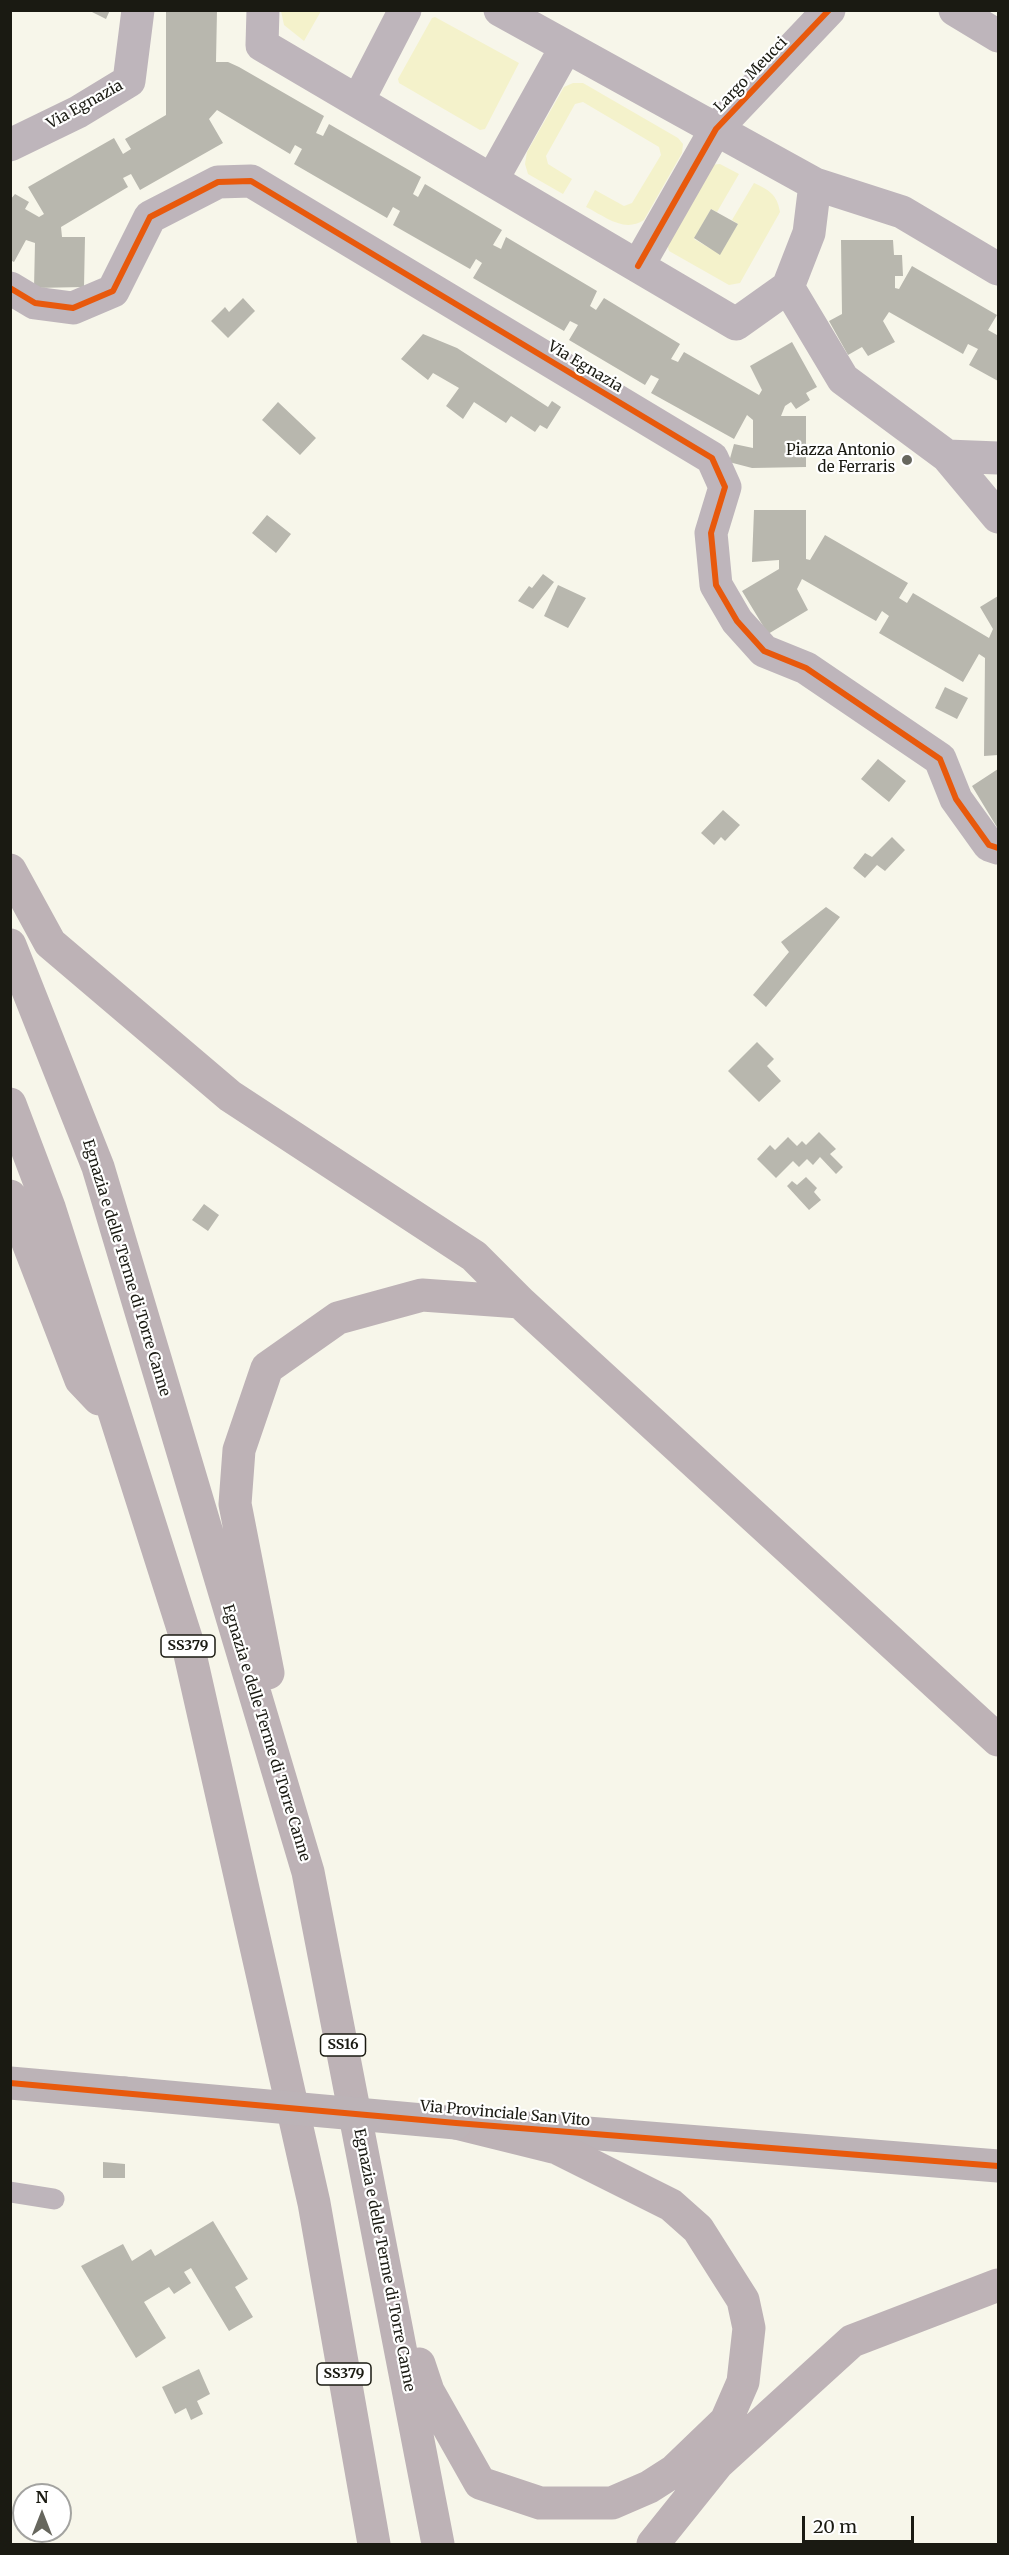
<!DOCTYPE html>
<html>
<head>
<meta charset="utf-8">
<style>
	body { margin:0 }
	#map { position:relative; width:1009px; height:2555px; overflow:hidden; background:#f7f6ea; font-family:Merriweather,serif }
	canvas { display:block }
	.frame { position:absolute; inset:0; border:12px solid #1a1a12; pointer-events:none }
	.north { position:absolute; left:12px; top:2483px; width:60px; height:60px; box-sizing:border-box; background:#fff; border:2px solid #a3a3a0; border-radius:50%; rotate:0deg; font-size:16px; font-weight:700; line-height:24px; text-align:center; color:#1a1a12 }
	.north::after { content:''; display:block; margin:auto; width:21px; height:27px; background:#67675e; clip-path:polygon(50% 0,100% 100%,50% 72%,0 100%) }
	.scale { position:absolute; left:802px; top:2516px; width:112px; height:27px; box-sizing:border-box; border:3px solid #1a1a12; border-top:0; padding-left:8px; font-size:18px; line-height:21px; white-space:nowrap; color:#1a1a12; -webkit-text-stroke:4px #fff; paint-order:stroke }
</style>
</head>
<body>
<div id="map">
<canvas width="1009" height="2555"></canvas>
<div class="frame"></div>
<div class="north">N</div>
<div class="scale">20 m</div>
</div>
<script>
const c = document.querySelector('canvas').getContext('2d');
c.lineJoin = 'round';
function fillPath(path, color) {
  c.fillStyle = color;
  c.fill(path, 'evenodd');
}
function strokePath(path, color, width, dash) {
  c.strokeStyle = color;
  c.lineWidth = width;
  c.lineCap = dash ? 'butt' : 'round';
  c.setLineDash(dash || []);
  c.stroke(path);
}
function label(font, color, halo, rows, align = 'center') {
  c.font = font + ' Merriweather,serif';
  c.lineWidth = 4.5;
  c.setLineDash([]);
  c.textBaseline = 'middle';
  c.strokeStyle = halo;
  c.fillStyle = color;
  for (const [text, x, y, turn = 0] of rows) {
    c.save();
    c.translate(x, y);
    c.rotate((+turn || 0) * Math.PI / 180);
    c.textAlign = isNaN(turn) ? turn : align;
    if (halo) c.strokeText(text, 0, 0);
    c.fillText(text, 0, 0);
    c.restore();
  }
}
fillPath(new Path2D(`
	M281,11v-1l40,1 -17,30 -20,-16z
	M435,17l84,46 -34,66 -5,1 -81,-47 -1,-4 34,-61z
	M573,83h10l95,55 5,6 -1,9 -38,67c-20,13 -38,-3 -58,-13l9,-17 29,16 8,-3 29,-48 -2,-8 -76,-45 -8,2 -29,52 2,8 24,15 -9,15 -35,-20 -3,-10 2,-12 37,-65z
	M720,164l19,10 -22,38 -6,-3 -17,30 26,15 18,-30 -6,-4 22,-37c15,7 23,11 26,29l-40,71 -11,2 -60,-34 -2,-8 42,-78z`), '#f4f2cb');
fillPath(new Path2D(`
	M88,10h22l-4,9z
	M166,10h51l-1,52h12l11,5 85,49 -8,17 7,3 6,-12 92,53 -8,17 5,3 7,-13 77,46 -9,15 8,4 5,-12 91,54 -7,15 6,4 8,-12 76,46 -9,15 7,3 6,-10 75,43 3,-5 -12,-24 42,-24 25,45 -11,6 4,7 -14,9 -5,-7 -6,4 -4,10h25v51l-54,1 -23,-6 5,-18 19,4v-28l-6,-5 -13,24 -83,-46 8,-14 -8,-4 -6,10 -76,-45 9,-15 -8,-4 -6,10 -91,-53 9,-15 -6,-4 -6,10 -77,-44 7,-14 -7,-4 -6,11 -93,-54 8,-15 -7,-4 -5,9 -73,-44 -8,9 14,24 -83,47 -9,-16 -8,4 5,9 -67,40 1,10h23l-1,50 -50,1 1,-45 -9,-3 -12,22 -4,-2v-60l5,-6 14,8 -4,7 14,8 5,-3 -16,-27 86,-49 9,16 8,-5 -6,-10 41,-24z
	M711,209l27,15 -18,31 -26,-17z
	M841,240h52l1,15h8l1,21h-8v12l4,1 13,-23 85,49 -9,15 9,5 1,-4v50l-29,-16 9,-16 -10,-5 -5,10 -74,-42 -6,9 12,21 -27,14 -6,-9 -14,8 -19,-34 13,-7z
	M243,298l12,13 -27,27 -17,-17 14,-14 4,5z
	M423,334l34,14 91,59 4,-6 9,6 -14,22 -7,-4 -5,7 -24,-16 -5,7 -32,-21 -11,17 -17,-13 13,-18 -26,-15 -5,7 -27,-21z
	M278,402l38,36 -16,17 -38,-35z
	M754,510h52v49l4,1 15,-25 83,48 -9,15 8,5 6,-10 76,45 4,-9 -13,-22 18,-11v159l-14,1 1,-98 -6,-4 -16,28 -84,-49 10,-17 -7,-5 -6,10 -74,-42 -5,10 11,21 -40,24 -26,-43 37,-22v-9l-27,2z
	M267,515l24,19 -15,19 -24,-20z
	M543,574l11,8 -21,27 -15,-8 11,-15 3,2z
	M558,585l28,13 -18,30 -24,-12z
	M945,687l23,11 -11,21 -22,-11z
	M878,759l28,22 -17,21 -28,-23z
	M998,769v60l-26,-43z
	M723,810l17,15 -15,16 -4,-4 -7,8 -13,-12z
	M892,837l13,13 -20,21 -8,-6 -12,13 -12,-10 12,-15 7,4z
	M826,907l14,10 -74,90 -13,-12 36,-43 -8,-10z
	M757,1042l17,17 -7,7 14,15 -22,21 -31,-31z
	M819,1132l17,17 -6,5 13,13 -7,7 -16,-17 -7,8 -6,-6 -8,8 -6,-6 -17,17 -19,-19 13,-14 5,5 13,-13 9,9 5,-5 4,4z
	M806,1177l11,11 -3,4 7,8 -12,10 -22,-24 5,-5 5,4z
	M204,1204l15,11 -11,16 -16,-11z
	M103,2162l22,2v14h-22z
	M213,2221l35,58 -13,8 18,30 -24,14 -38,-63 -7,4 7,11 -17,11 -5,-7 -25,15 22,36 -30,20 -55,-92 42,-22 9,17 19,-12 4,7z
	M199,2369l11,25 -13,7 6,13 -12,6 -5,-12 -11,6 -13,-27z`), '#b8b7ae');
strokePath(new Path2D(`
	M10,2192l44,7`), '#beb5bb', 21);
strokePath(new Path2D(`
	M263,10l-1,35 474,279 52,-37 21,-54 6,-49 -315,-174
	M358,101l47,-91
	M10,145l68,-33 51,-31 9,-71
	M492,180l74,-133
	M815,184l87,28 96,57
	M638,266l78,-137 113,-119
	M788,287l55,92 104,77 51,2
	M10,288l25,15 38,5 40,-17 37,-74 68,-35 33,-1 461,277 13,29 -14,46 5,52 21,36 27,30 42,17 134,91 16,40 33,46 9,3
	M947,456l51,61`), '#beb5bb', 33);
strokePath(new Path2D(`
	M955,10l43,26`), '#beb5bb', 33);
strokePath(new Path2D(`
	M10,2083l114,10
	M512,2127l486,39`), '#bcb3b7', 33);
strokePath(new Path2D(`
	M10,870l40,73 180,153 244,160 46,46 478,438
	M10,945l88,222 210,705 130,672
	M10,1104l39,103 138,434 127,562 60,341
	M10,1196l71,184 18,19
	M268,1673l-33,-169 4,-54 28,-82 71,-50 84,-23 98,7
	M419,2364l9,27 52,92 60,20h72l37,-16 25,-16 52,-50 17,-39 6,-54 -6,-28 -45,-71 -27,-24 -114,-57 -101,-25
	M653,2544l65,-81 134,-122 146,-56`), '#bdb2b6', 33);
strokePath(new Path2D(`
	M124,2093l332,30`), '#bcb3b7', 33);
strokePath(new Path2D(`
	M638,266l78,-137 113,-119
	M10,288l25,15 38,5 40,-17 37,-74 68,-35 33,-1 461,277 13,29 -14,46 5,52 21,36 27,30 42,17 134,91 16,40 33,46 9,3
	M10,2083l446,40 542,43`), '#e8590c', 6);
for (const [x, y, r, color] of [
	[907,460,6,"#67675e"]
]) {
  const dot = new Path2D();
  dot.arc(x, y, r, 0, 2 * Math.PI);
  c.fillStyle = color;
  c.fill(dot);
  strokePath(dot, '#fff', 2);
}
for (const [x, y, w] of [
	[188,1646,54],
	[343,2045,45],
	[344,2374,54]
]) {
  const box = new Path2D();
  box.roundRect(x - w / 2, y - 11, w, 22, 4.5);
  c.fillStyle = '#fff';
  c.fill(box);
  strokePath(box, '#1a1a12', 1.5);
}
label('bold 14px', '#1a1a12', null, [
	["SS379",188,1646],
	["SS16",343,2045],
	["SS379",344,2374]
]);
label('15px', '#1a1a12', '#fff', [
	["Largo Meucci",751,75,-46],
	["Via Egnazia",85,105,-29],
	["Via Egnazia",585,367,31],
	["Egnazia e delle Terme di Torre Canne",126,1268,73],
	["Egnazia e delle Terme di Torre Canne",266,1733,73],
	["Via Provinciale San Vito",505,2114,5],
	["Egnazia e delle Terme di Torre Canne",384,2260,79]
]);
label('15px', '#1a1a12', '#fff', [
	["Piazza Antonio",895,451],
	["de Ferraris",895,468]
], 'right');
</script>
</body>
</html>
